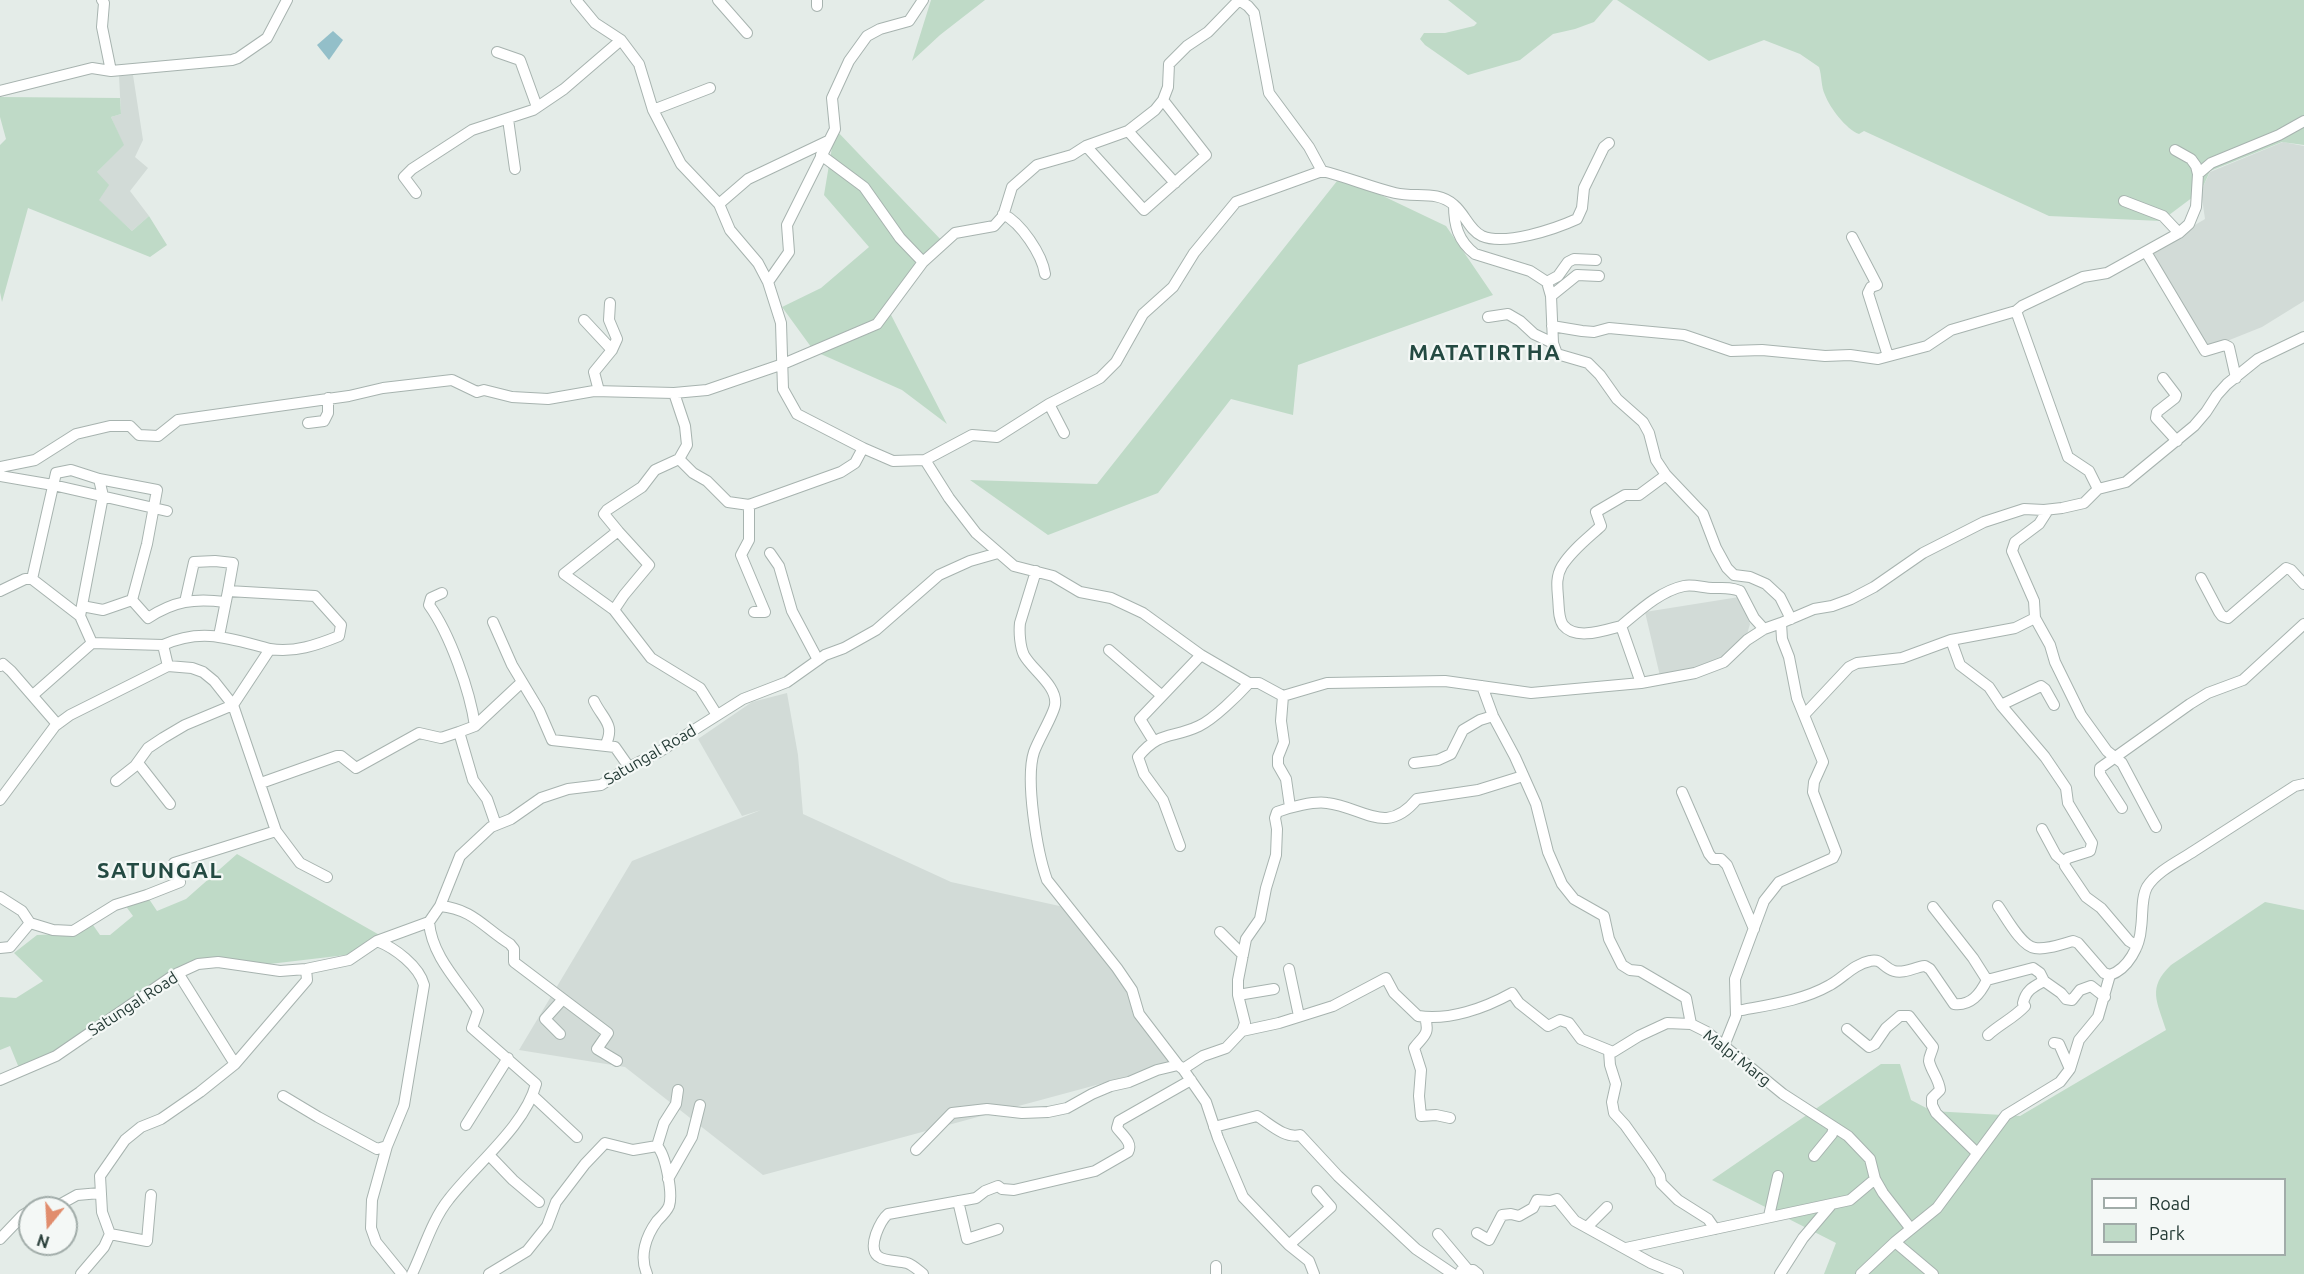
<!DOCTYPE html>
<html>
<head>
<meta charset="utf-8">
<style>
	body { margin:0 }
	#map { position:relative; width:2304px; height:1274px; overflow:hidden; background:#e4ece8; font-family:Ubuntu,sans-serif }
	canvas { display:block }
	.legend { position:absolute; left:2091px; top:1178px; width:195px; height:78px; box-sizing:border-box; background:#f4f8f6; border:2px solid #a1aca9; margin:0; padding:8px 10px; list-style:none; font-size:18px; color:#253b36 }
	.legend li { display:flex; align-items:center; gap:12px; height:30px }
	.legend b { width:30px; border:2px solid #a1aca9 }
	.north { position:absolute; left:18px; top:1196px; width:60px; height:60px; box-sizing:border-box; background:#f4f8f6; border:2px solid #a1aca9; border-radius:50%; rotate:198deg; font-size:16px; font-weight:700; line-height:24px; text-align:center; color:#253b36 }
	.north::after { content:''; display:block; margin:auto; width:21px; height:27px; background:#e18d6d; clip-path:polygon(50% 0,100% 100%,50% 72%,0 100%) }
</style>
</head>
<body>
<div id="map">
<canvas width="2304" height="1274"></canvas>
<ul class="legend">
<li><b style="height:8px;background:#fff"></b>Road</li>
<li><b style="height:16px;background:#bfdac7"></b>Park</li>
</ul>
<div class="north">N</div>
</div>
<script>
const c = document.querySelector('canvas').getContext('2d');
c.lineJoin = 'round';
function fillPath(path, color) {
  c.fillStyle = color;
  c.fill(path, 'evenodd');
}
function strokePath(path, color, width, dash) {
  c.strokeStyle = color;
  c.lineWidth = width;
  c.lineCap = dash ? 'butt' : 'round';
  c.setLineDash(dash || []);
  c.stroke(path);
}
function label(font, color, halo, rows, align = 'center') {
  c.font = font + ' Ubuntu,sans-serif';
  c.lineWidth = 4.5;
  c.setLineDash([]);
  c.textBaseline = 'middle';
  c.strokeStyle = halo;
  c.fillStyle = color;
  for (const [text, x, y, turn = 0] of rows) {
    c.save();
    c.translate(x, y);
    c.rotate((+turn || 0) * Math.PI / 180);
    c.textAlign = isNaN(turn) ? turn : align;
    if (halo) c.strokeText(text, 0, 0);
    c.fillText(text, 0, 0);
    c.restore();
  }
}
fillPath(new Path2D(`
	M133,75l10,65 -8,17 13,11 -18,23 19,25 -17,15 -34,-31 -1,-28 26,-27 -12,-28 10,-3 -2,-38z
	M2283,142l21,4v155l-42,26 -55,22 -59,-96 57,-34 -4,-28 9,-19z
	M1739,597l11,27 -4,14 -25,21 -27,12 -34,5 -15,-64z
	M787,693l11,62 5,59 148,68 122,27 101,155 -411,111 -138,-108 -106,-17 113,-189 129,-51 -19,6 -44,-77 54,-37z`), '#d2dbd7');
fillPath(new Path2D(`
	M931,0h54l-45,35 -28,26z
	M1448,0h165l-19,22 -19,7 -22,5 -33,26 -52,15 -43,-30 -5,-6 4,-6h21l29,-7 3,-3z
	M1617,0h687v145l-22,-3 -72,29 -9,20 -40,30 -112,-5 -185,-85 -5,3c-13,-5 -29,-26 -34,-39 -4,-8 -3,-19 -6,-28l-19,-13 -36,-14 -55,21z
	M0,97l120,1 1,16 -10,3 13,28 -27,27 12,13 -10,15 33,31 17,-15 18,29 -17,12 -122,-49 -26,94 -2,-10v-147l6,-6 -6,-22z
	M835,129l109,114 -56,66 59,115 -45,-34 -88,-39 -32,-44 39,-19 48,-41 -45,-52z
	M1341,176l105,50 47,69 -195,70 -5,50 -62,-16 -73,94 -110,42 -78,-55 127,4z
	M237,854l146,83 -37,18 -85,10 -64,-6 -142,94 -36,15 -9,-22 -10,4v-53l16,1 27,-17 -29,-28 23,-18 28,-1 28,-9 7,10h10l23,-19 -8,-11 24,-6 8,12 29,-12z
	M2265,902l39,8v364h-480l12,-31 -124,-63 169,-116h19l11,36 21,11 88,5 146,-86c-9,-29 -19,-42 5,-65zM2092,1180h192v74h-192z`), '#bfdac7');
fillPath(new Path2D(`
	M333,31l10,9 -14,20 -12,-15z`), '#93bfc9');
const minor = new Path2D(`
	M102,0l2,3 -2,24 9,44
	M576,0l19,23 26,17 18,24 14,46 28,54 38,40 11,26 28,33 10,19 13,41 2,66 14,25 66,34 30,13 32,-1 47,-25 25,2 52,-33 51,-26 16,-16 27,-48 30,-27 21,-34 42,-51 86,-31
	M718,0l29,33
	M1239,0l9,6 6,7 15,80 40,54 13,24c25,6 48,16 73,22 21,5 42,-3 59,12 0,20 4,36 21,49l55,17 17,11 4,14 2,47 4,11 31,9 12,12 17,24 26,23 6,11 7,27 10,15 37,39 13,34 11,20 7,7 16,2 16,7 14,13 11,22
	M817,6v-6
	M497,52l23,8 17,47
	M0,91l92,-23 19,3 121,-11 6,-2 29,-20 20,-38
	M653,110l57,-22
	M508,119l7,50
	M1128,131l47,52
	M1086,146l58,64 62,-55 -43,-55
	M821,155l43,32 36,51 23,24
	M2198,174l13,-11 68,-28 25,-14
	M416,193l-12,-16 8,-8 60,-39 61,-20 31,-21 57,-49
	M2124,201l39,15 16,17
	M719,204l29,-25 80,-38
	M1454,205c11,9 15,25 28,31 23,10 73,-7 95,-17l5,-11 2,-20 20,-41 5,-4
	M1003,214c18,9 39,40 42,60
	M1852,237l24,46 1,2 -6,2 -3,6 20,63
	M2146,252l59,99 20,-6 4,2 7,31
	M768,282l21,-30 -2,-27 48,-96 -3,-31 17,-37 18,-25 13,-7 29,-8 14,-21
	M1547,282l11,-6 10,-14 6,-3 22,1
	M1551,296l26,-21 22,1
	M1488,317l20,-3 12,7 14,13 19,9
	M584,320l28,30
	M1552,326l30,5 12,1 15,-4 75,7 47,16 31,-1 63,6 25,-1 28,4 49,-13 24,-16 65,-19
	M2163,378l13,17 -1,3 -18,14 -1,6 21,23
	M599,391l-5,-19 18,-22 5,-11 -8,-19 1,-17
	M674,393l11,33 2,19 -8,14 -24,11 -13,17 -35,23 -3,4 14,17 -54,43 50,36 37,48 49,30 17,27
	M1049,404l15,29
	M308,423l16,-2 4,-8v-15
	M679,459l14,14 14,8 21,21 21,3 92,-33 14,-9 8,-15
	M925,460l24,38 27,35 38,33 39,10 27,16 31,6 32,15 58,42 48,28h10l24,13 44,-13 118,-2 86,12 110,-10 54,-10 29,-11 23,-22 17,-11 17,-6
	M0,467l35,-7 41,-26 34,-8h20l9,9 19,1 20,-16 171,-24 34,-8 69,-8 25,12 7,-2 28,7 36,2 46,-8 80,2 33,-3 76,-26 94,-40 46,-62 32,-29 39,-7 9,-10 9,-29 25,-22 35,-10 14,-9 42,-15 27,-21 8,-10 5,-13 1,-23 18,-18 21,-14 31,-32
	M0,476l53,9 114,26
	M99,479l4,17 -23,120 12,27 71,2 5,21
	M2098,489l-9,-18 -21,-14 -52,-146 6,-5 61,-29 24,-4 72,-40 10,-9 7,-17 2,-33 -2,-8 -5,-7 -16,-9
	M749,505v35l-8,15 24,57h-11
	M770,553l9,13 13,45 26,49
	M1036,571l-16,52c-1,9 0,24 4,32 8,15 34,31 31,50 -1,9 -17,35 -21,47 -9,27 3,100 13,128l70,88 15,22 7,24 39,51 5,4 23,33 12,36 25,59 46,48 20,16 5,13
	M2201,578l18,34 3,4 6,2 58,-50 5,2 13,14
	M32,579l24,-106 15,-3 28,9 58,11 -10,54 -15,56
	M0,591l25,-12h7l48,37
	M442,593l-11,5 -2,7c21,29 41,86 46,121
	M185,602l9,-40 21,-1 18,2 -5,28
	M82,606l21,4 29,-10 16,18c26,-17 46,-20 77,-16
	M614,610l10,-15 25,-30 -31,-34
	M2035,618l-1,-17 -22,-50 3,-9 24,-18 9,-14
	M493,622l19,43 27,45 13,30 63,7 14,20
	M1621,626c18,-15 39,-35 63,-40 9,-2 20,2 29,2 11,0 17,-1 27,3l14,27 10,11
	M1951,640l9,25 29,22 12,18 44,52 21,31 2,15 24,40 -2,8 -22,7 -4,4 1,4 21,31 15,11 28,33 8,5
	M163,645c40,-18 68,-6 107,4
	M1109,650l52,45
	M0,666l3,-2 8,7 46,53
	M1641,683l-20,-57c-16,4 -45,15 -58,-1 -5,-7 -4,-19 -5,-28 -1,-11 -2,-21 4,-31 10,-16 26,-28 39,-40l-5,-14 29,-17h14l27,-20
	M1482,686l11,30 22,41 21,47 12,48 14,32 12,15 30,17 5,23 13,26 8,5 10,1 46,27 5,26
	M33,695l59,-52
	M1283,696l-2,25 3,21 -6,15v8l8,14 4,28
	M594,701c9,19 22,23 11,45
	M2001,705l40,-19 4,3 9,16
	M1804,715l45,-48 8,-4 45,-5 49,-18 64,-12 20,-10 15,27 5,17 26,53 26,36 15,12 34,64
	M459,732l16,-6 47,-44
	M1153,740l-13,-21 61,-64
	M138,763l32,41
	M1414,763l24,-3 13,-6 12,-24 17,-10 13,-4
	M116,781l19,-15 13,-18 15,-10 22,-13 48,-20 37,-56c24,4 47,-4 69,-13l2,-11 -26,-29 -87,-5 -9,45
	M261,783l76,-27h4l15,12 63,-35 22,5 18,-6 14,48 14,19 9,26
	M1682,792l27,62 4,5h8l6,6 27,64
	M0,800l55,-74 15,-11 98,-49 24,2 11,4 11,9 19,24 43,126 24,32 27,14
	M2122,808l-22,-34v-6l90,-64 18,-11 35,-13 61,-56
	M2042,829l14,26 8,7
	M1180,846l-17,-46 -19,-26 -6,-17c22,-27 34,-18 61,-31 15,-7 39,-31 50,-43
	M0,897l22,14 8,12 23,7 20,1 42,-26 32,-10 33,-13 -6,-19 102,-32
	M440,906c33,3 44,22 70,38l4,5v13l94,71 -11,16 20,12
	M1998,906c8,11 23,40 37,42 11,2 27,-4 38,-7l5,2 26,30 6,2
	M1933,907l40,51 14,22 46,-12 7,5 4,8
	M1220,932l23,23
	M377,941c18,7 42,25 47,44l-20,120 -17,41 -15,54 -1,28 5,14 26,32
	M0,948l10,-1 20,-24
	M1289,969l10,47
	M178,973l57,91
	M1238,995l36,-6
	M1737,1011c31,-6 65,-10 93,-26 13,-7 24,-21 40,-24 12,-3 13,7 24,10 11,3 20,-4 31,-5l5,3 24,35c17,2 26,-10 33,-24
	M1425,1017c5,18 -1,18 -11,31l7,22 -2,26 2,20 15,-1 14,3
	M1847,1029l22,18 6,-3 11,-16 14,-12h9l24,31c-1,5 -4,9 -4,14 2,10 10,18 11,29l-8,8v7l4,8 41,40
	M1242,1031l3,-8 -7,-28v-15l8,-41 14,-20 6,-31 10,-33 1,-26 -2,-11 2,-6c13,-5 37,-11 50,-9 36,4 59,34 90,-4l61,-9 45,-14
	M560,1034l-15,-15 18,-20
	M1988,1035c12,-11 26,-17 37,-29l-2,-3c3,-13 10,-16 21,-22l17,12 5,6 6,1 8,-10 11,-4 14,11
	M2054,1043l5,1 11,25
	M1724,1046l12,-30 -1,-37 29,-78 15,-19 54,-24 3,-6 -23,-60 1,-10 9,-20 -26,-64 -8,-41 -7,-18 -1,-16 33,-14 18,-3 19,-7 23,-12 49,-34 61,-31 40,-13 20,1 18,-2 22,-5 14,-14 28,-7 68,-56 12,-14 11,-17 10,-11 31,-25 46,-22
	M1609,1051l1,14 6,19 -4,18 2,11 11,12 25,35 10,16 1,7 17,17 30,19 7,10
	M1183,1069l20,-13 23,-8 16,-17 37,-8 54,-17 53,-28 8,15 24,23c31,5 67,-8 94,-23l7,10 29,23 12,-6 9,3 12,16 32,13 26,-16 28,-13 24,1 16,8 76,62 65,42 22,23 5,20 8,14 28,36
	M0,1080l56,-24 118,-81 24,-11 20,-2 62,9 26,-2 43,-9 28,-19 52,-19 11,-16 20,-50 31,-29 20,-8 30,-21 27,-9 33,-4 28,-18 30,-15 84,-53 44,-17 38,-27 19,-7 32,-18 63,-55 31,-14 28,-8
	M283,1096l35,21 59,32 10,-3
	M533,1096l44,41
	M466,1125l42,-67
	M1214,1127l43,-11c13,8 28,23 43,19l38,41 78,73 37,25
	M657,1146l7,-23 12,-19 2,-14
	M916,1150l36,-37 35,-4 35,4 26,-1 19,-4 25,-14 19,-8 18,-4 28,-12 21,-5
	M489,1155l24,25 26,22
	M1814,1156l18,-22 2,-7
	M668,1179l24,-42 8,-32
	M958,1201l9,38 31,-10
	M37,1208l10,-4 12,1 18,-10 23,-2
	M1769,1216l9,-40
	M1587,1227l20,-20
	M1477,1233l12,7 13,-25 9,-1 8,2 14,-8 4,-8 13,1 7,-2 18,22 76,42 27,11
	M110,1234l37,7 4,-46
	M1438,1234l31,37
	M0,1239l23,-24 7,-4
	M1895,1242l38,32
	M1289,1245l42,-38 -14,-16
	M1626,1248l224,-48 25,-21
	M81,1274l23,-27 6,-13 -8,-22 -2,-36 25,-36 16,-13 20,-8 39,-27 35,-28 72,-84 -1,-11
	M412,1274c12,-25 20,-54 37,-75 27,-35 76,-73 87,-115l-64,-56 6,-17c-19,-29 -46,-54 -49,-89
	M489,1274l38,-23 20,-25 9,-24 29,-38 20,-21 28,7 24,-4c9,9 16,48 12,60 -2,5 -8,11 -12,15 -11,15 -18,35 -10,53
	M923,1274c-5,-4 -10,-9 -16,-11 -17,-4 -41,1 -31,-29 3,-8 6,-15 12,-20l88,-16 9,-7 13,-5 4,3 12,1 81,-19 33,-19c5,-9 -5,-16 -11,-24l2,-7 72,-41
	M1216,1274v-8
	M1461,1274v-3l12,-1 5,4
	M1780,1274l23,-36 28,-33
	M1861,1274l34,-32 42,-34 69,-93 54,-33 10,-13 9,-29 19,-23 12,-42c18,-6 30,-29 31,-47 2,-13 0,-30 6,-41 10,-16 32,-26 47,-36 34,-22 67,-43 101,-65l9,-2`);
strokePath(minor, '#a7b3af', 12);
strokePath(minor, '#fff', 10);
label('16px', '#253b36', '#f4f8f6', [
	["Satungal Road",650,755,-30],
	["Satungal Road",133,1004,-33],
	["Malpi Marg",1737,1058,38]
]);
c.letterSpacing = '1.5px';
label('bold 22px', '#244a42', '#f4f8f6', [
	["MATATIRTHA",1485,353],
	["SATUNGAL",160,871]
]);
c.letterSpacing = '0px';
</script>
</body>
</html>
